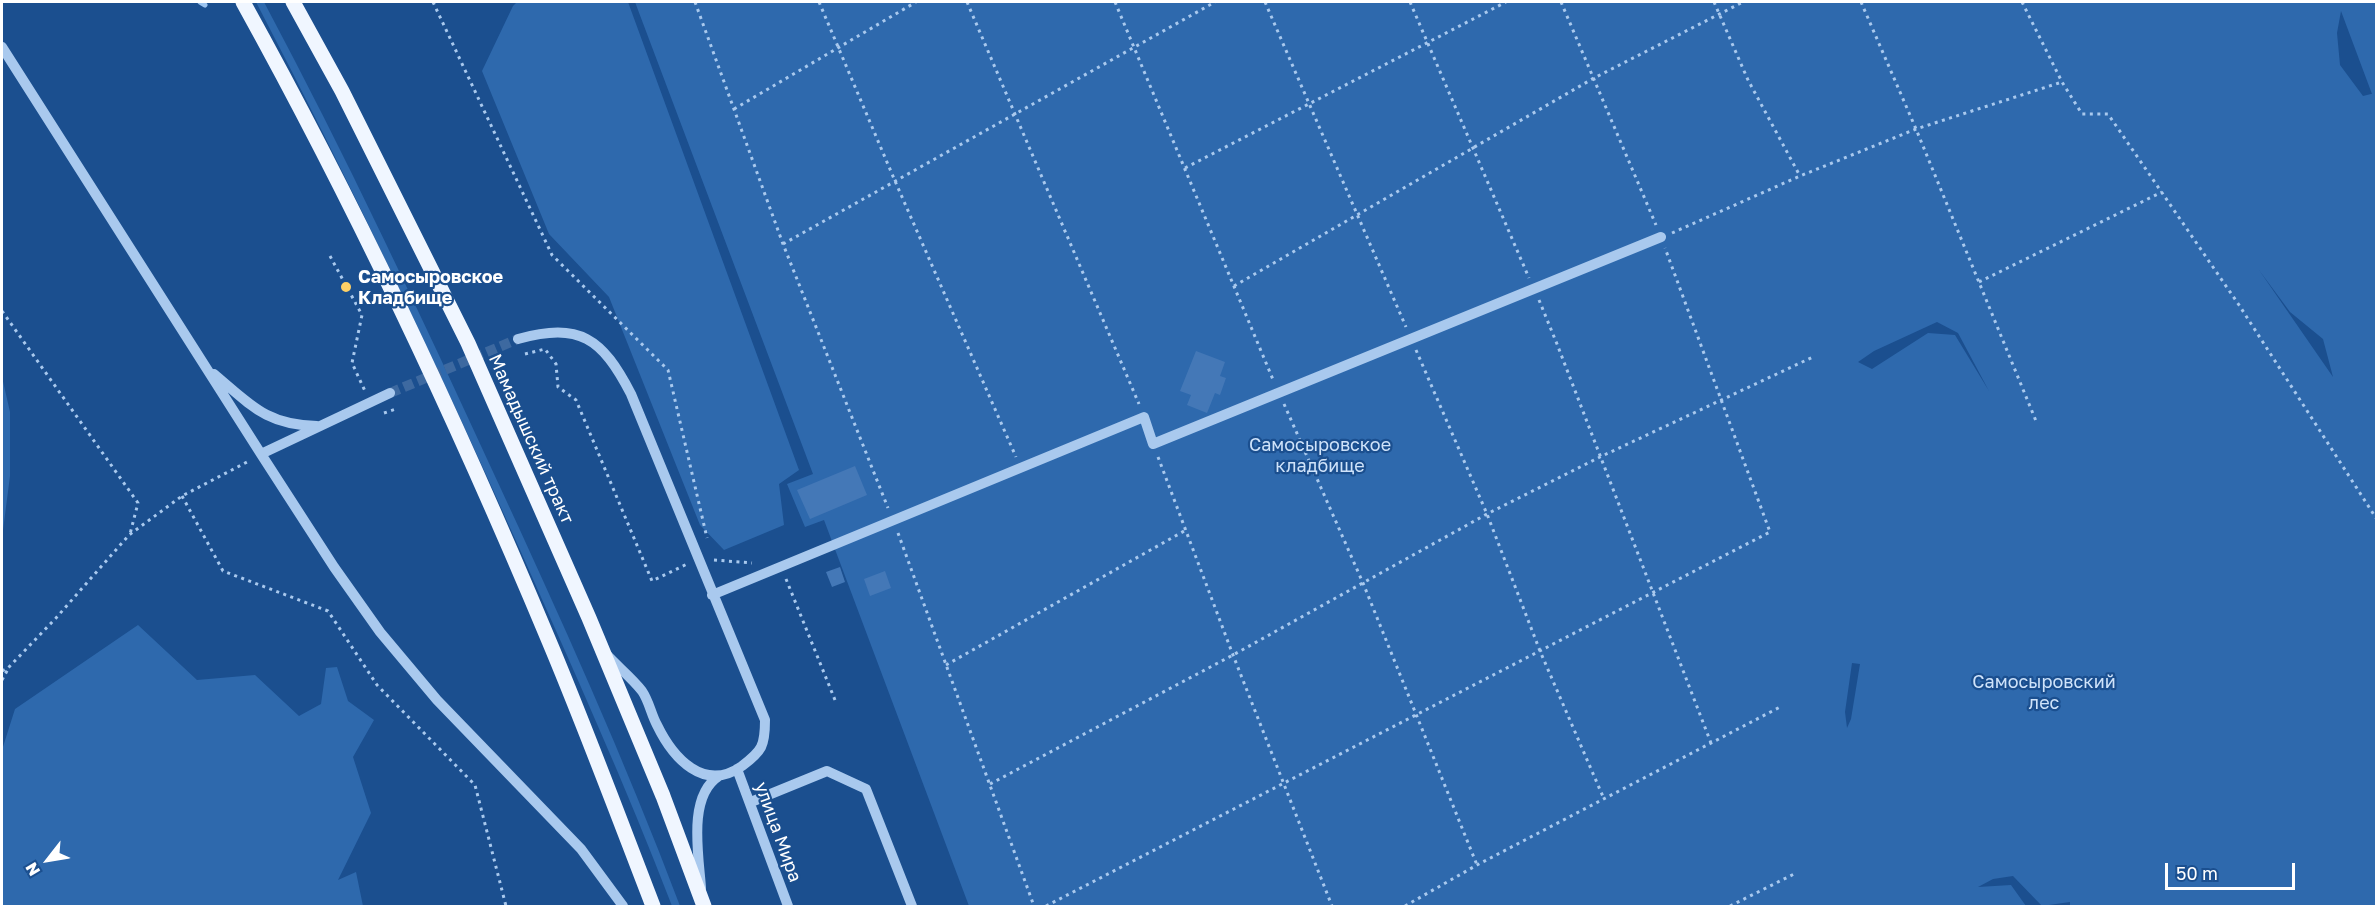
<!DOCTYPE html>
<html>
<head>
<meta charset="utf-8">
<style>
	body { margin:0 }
	#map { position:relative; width:2378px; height:908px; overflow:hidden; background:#1b4f8f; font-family:"Golos Text",sans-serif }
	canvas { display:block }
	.frame { position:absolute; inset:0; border:3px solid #fff; pointer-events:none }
	.north { position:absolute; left:18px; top:830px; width:60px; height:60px; -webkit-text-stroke:4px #1b4f8f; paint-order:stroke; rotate:239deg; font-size:16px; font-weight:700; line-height:24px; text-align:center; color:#fff }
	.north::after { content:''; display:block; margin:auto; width:21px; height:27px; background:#fff; clip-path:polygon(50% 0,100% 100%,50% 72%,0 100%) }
	.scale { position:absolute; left:2165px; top:863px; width:130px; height:27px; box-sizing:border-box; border:3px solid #fff; border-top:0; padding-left:8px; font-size:18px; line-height:21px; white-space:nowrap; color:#fff; -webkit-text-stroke:4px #1b4f8f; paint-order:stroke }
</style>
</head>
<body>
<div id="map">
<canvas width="2378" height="908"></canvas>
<div class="frame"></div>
<div class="north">N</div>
<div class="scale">50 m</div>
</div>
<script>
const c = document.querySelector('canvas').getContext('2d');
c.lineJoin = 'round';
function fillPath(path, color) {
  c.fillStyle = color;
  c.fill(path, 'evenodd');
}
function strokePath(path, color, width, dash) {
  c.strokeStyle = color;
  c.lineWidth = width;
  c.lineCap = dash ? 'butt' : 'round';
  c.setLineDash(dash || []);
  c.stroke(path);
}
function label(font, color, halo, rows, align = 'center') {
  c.font = font + ' "Golos Text",sans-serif';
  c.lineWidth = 4.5;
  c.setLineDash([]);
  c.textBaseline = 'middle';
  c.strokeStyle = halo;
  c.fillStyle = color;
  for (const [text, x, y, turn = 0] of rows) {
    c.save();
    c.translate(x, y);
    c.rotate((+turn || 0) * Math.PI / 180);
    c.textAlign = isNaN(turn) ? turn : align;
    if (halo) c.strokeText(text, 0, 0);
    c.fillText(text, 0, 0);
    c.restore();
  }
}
fillPath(new Path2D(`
	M256,2h8c82,154 157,313 230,472 66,142 131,286 186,432h-8c-46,-120 -99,-237 -151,-354 -83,-186 -171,-370 -265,-550z
	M517,2h111l171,468 -20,14 5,41 -60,25 -24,-25 -91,-228 -60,-63 -67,-163 31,-65z
	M635,2h1741v904h-306v-4l-28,4 -29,-30 -20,3 -15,8 33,-2 15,21h-1057l-145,-386 -19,7 -18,-43 26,-10zM2341,11l31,83h-1l-8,2 -23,-31 -3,-32zM2259,270l31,42 33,27 10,38zM1937,322l21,11 31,58 -34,-56 -27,-2 -56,36 -14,-7 16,-11zM1852,663l8,1 -9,55 -4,9 -2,-16z
	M2,377l8,35v64l-8,62z
	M138,625l59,55 58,-5 44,41 22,-12 5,-36 11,-1 11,34 26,19 -21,37 18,56 -33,67 18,-8 7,34h-361v-156l13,-41z`), '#2e69ad');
strokePath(new Path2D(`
	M200,2l5,3`), '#9cc4f0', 5);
fillPath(new Path2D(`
	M1196,351l29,11 -5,14 6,2 -6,17 -5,-2 -8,20 -20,-8 4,-10 -11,-4z
	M855,466l12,29 -57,24 -13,-29z
	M840,567l5,15 -13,5 -6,-15z
	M885,571l6,17 -21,8 -6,-17z`), '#4478b7');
strokePath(new Path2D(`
	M390,393l128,-54`), '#3d69a0', 10, [10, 5]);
strokePath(new Path2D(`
	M433,2l119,253 116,115 39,168
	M695,2l88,242 105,264
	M819,2l76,179 121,276
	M967,2l172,402
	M1115,2l159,380
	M1265,2l141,325
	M1410,2l119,276
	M1561,2l95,223
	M1714,2l34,78 52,96
	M1861,2l55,127 120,292
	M2022,2l40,80 20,32h26l131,191 137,213
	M734,109l182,-107
	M1185,168l321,-166
	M1672,233l128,-57 116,-47 146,-47
	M783,244l432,-242
	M330,256l32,59 -10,48 13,28
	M1979,282l183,-90
	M1234,286l360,-208 149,-76
	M1539,300l18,44 154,399
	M2,311l136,192 -8,31
	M1416,350l71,164 53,137 64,148
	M525,354l20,-5 11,15 2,23 18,13 76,181 35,-17
	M1284,404l79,179 114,282
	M384,413l12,-4
	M1158,457l75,198 99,251
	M182,496l41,75 105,40 49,74 98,100 31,121
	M898,533l136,373
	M714,560l38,3
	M786,579l49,121
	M946,665l240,-135
	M2,671l6,-3 48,-50 73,-83 53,-39 67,-35
	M2,680l6,-11
	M990,784l243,-129 254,-141 113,-57 215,-101
	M1046,906l724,-374 -105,-284
	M1405,906l72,-41 305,-159
	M1730,906l64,-32`), '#a9c9ee', 3, [3, 4.5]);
strokePath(new Path2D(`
	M2,47l259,407 73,113 46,65 57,68 144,149 42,57
	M518,339c62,-17 84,-1 113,55l134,326c0,26 -3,31 -23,46 -38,27 -69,-8 -85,-41 -6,-11 -8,-24 -15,-34 -10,-13 -24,-24 -35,-36
	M214,374c37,31 52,51 103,52
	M261,454l129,-61
	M712,595l432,-178 9,27 508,-207
	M737,769l51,137
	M751,802l76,-31 39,18 46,117
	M701,888c-2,-31 -14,-92 18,-112`), '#a9c9ee', 10);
strokePath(new Path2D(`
	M243,2c114,206 215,421 306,639 37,88 70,177 104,265
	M293,2l49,89 126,252 121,275 74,178 41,110`), '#f0f6ff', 15);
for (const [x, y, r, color] of [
	[346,287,6,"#ffd166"]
]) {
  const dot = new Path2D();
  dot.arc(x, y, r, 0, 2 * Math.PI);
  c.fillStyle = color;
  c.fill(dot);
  strokePath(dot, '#1b4f8f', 2);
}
label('bold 18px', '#fff', '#1b4f8f', [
	["Самосыровское",358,277],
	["Кладбище",358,298]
], 'left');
label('18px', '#fff', '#1b4f8f', [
	["Мамадышский тракт",531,439,66],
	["улица Мира",778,832,70]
]);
label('18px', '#cfe3fa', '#1b4f8f', [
	["Самосыровское",1320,445],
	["кладбище",1320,466],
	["Самосыровский",2044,682],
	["лес",2044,703]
]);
</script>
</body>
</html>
